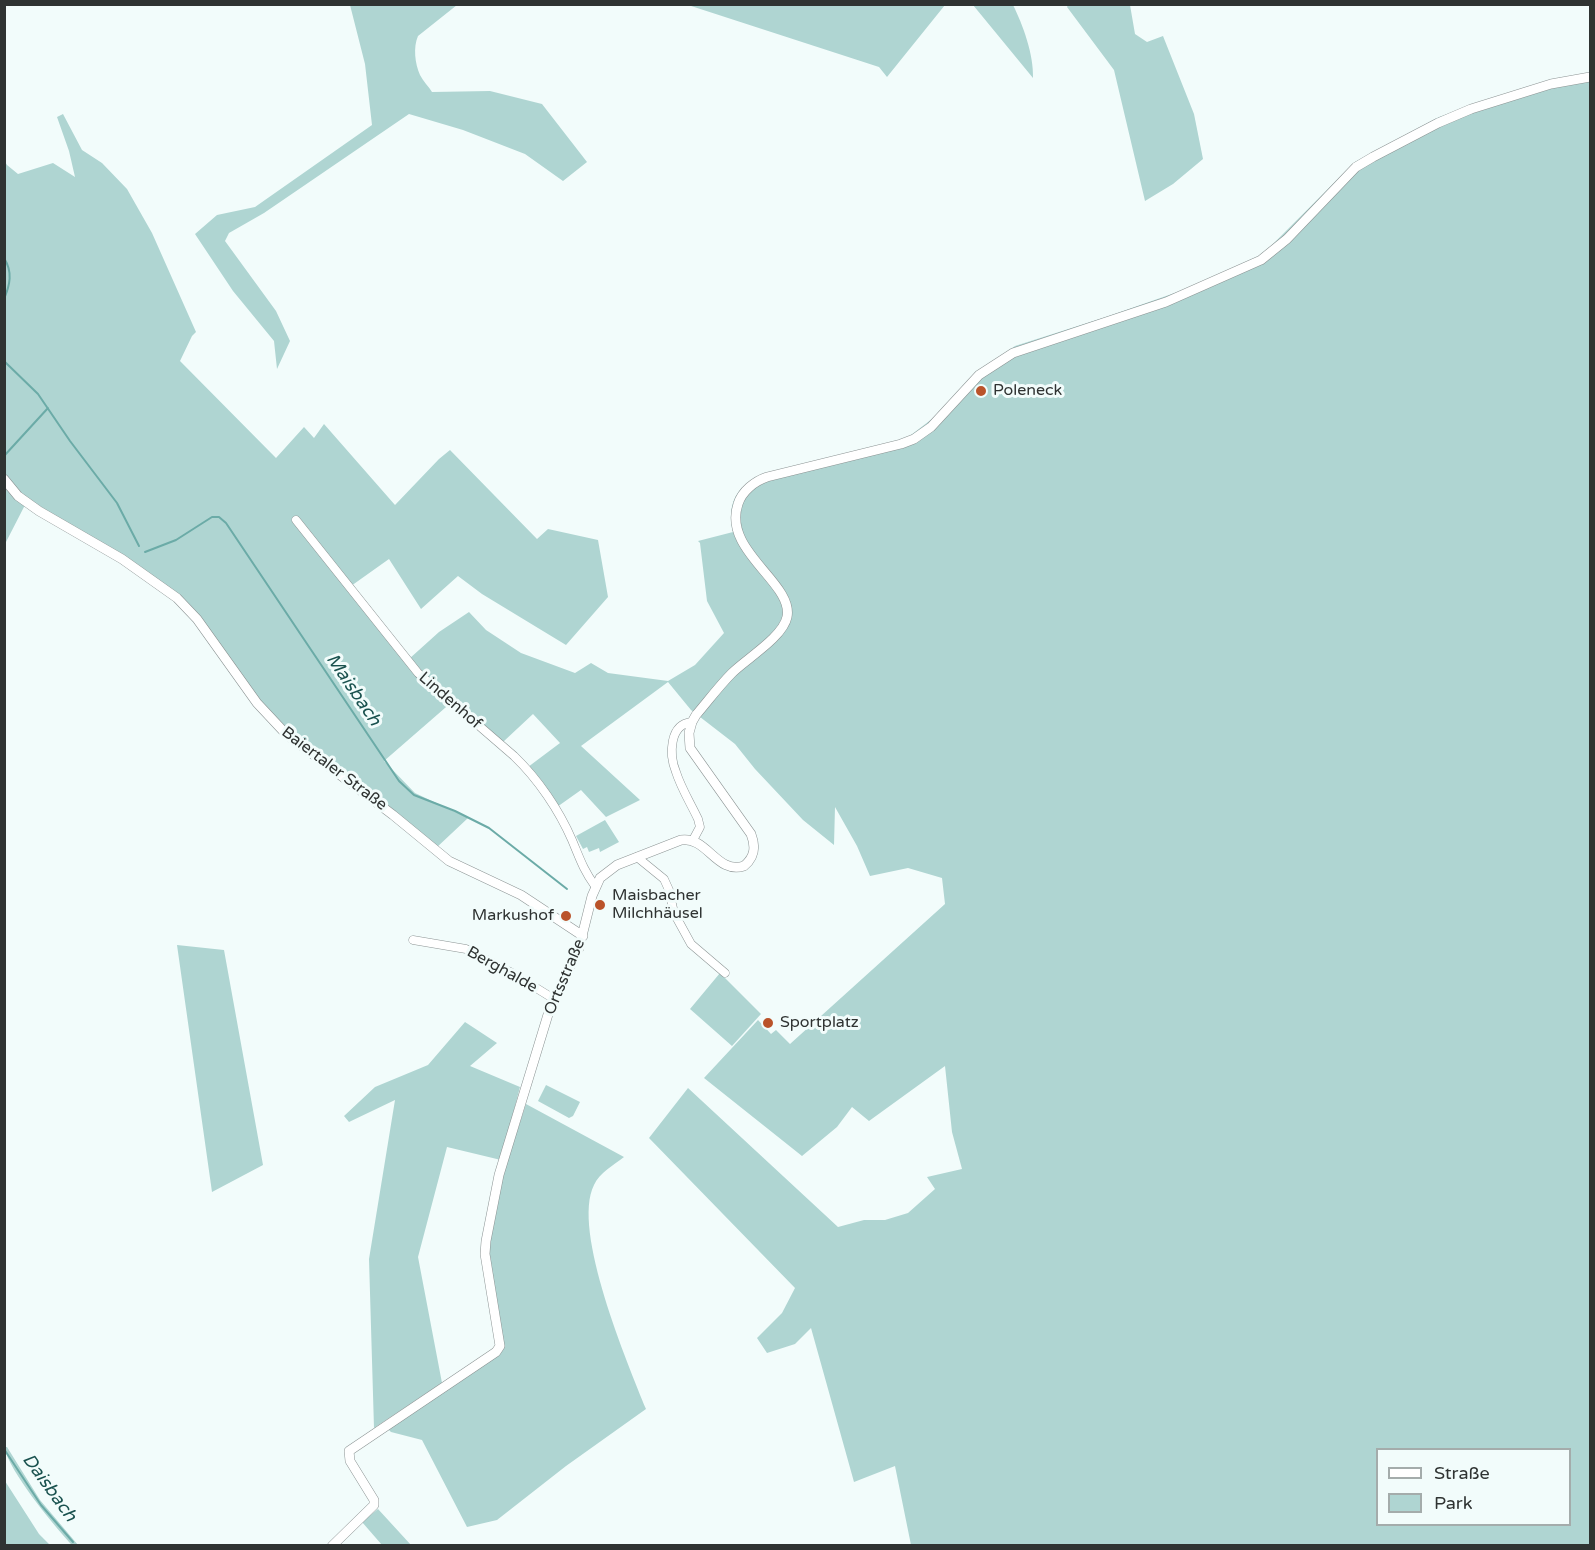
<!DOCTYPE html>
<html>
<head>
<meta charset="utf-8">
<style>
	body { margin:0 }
	#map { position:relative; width:1595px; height:1550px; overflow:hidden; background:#f2fcfb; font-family:"Varela Round",sans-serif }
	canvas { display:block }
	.frame { position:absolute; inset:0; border:6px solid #2f3332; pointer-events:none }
	.legend { position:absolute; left:1376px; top:1448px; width:195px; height:78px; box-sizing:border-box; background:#f2fcfb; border:2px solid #a4acab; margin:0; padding:8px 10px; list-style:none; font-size:18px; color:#2f3332 }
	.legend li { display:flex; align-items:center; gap:12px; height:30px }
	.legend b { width:30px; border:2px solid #a4acab }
</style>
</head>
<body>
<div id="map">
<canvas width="1595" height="1550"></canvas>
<div class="frame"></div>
<ul class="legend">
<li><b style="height:8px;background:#fff"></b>Straße</li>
<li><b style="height:16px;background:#afd5d2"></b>Park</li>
</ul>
</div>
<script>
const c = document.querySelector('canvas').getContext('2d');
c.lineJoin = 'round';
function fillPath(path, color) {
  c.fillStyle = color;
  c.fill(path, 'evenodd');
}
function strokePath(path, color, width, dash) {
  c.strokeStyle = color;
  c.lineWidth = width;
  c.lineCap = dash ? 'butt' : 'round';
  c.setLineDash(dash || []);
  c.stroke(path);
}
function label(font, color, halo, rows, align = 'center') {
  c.font = font + ' "Varela Round",sans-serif';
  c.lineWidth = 6;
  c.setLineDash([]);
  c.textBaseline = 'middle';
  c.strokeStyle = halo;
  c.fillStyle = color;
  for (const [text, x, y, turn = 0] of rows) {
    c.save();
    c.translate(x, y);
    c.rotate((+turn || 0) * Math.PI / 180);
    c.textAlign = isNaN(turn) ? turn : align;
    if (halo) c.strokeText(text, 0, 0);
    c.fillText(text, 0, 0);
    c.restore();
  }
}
fillPath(new Path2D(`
	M350,5h107l-39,31c-5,11 -3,28 2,39 3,6 9,12 12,17l58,-1 52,13 45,58 -24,19 -38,-27 -62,-24 -54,-16 -145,99 -35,20 -4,8 51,70 14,30 -13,28 -3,-28 -41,-50 -38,-57 22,-19 38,-8 117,-82 -7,-61z
	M688,5l257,-1v1l-58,72 -8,-10z
	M973,5h40c10,20 21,50 20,73z
	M1068,5h62l5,29 12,8 16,-6 31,78 9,45 -30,25 -28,17 -31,-131 -47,-63z
	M1590,75v1470h-679l-16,-79 -41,16 -43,-154 -16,16 -28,9 -10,-15 25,-25 13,-25 -146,-150 39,-50 150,139 26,-7h21l23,-7 27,-24 -8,-12 35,-8 -10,-37 -7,-66 -76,55 -17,-14 -15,20 -35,29 -98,-78 54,-58 13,14 5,-4 14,14 155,-140 -3,-26 -34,-10 -38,8 -13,-30 -22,-39 -1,38 -31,-25 -48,-51 -20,-25 -44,-34 -23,-28 -87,64 59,54 -34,17 -25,-27 -24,17 -29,-40 32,-24 -27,-29 -30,28 -50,-41 -69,60 31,32 53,25 -33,31 -163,-132 -77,-105 -176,-120 -15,-19v-313l3,5 11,9 35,-11 22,14 -6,-26 -12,-34 6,-3 19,36 20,13 25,26 25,44 44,99 -4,4 -12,25 96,97 28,-31 10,11 10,-14 71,81 44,-46 11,-9 87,89 11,-10 50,11 10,57 -42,48 -84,-51 -24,-18 -37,33 -32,-50 -38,27 58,73 30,-27 30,-20 17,18 35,23 54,20 16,-10 17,10 60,8 27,-16 29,-32 -17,-32 -7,-58 -2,-2 35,-9c-5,-27 0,-41 24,-55l150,-39 38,-29 12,-17 19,-19 39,-27 91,-29 80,-28 77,-35 92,-92 84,-45 87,-30zM1378,1450h192v74h-192z
	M5,483l20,22 -19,37 -1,22z
	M605,820l14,22 -19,10 -1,-4 -10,4 -2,-5 -4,2 -7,-13z
	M177,945l47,5 39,215 -51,27z
	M720,973l41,41 -29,32 -42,-37z
	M465,1022l32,21 -27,23 50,21 -19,73 -54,-13 -29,110 24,126 -68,45 -5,-169 26,-159 -46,22 -5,-6 31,-29 53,-22z
	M546,1085l34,17 -7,14 -4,2 -31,-17z
	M526,1104l98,53c-10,8 -25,16 -30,28 -23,45 34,179 52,224l-80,57 -69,54 -30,7 -45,-87 -31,-8 -3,-3 115,-82 -15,-104 15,-69z
	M4,1447h3l33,53 38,45h-6l-3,-3c-19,-22 -58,-68 -65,-95z
	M5,1481l34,53 11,11h-45z
	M378,1509l33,36h-29l-20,-23z`), '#afd5d2');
strokePath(new Path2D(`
	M4,258c9,14 6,27 0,41
	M4,361l34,33 32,47 47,62 22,43
	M4,456l44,-48
	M145,552l31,-12 36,-23h7l7,6 173,258 15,14 41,16 34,17 78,61
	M4,1449l37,56 32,37`), '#6baba7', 2);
const minor = new Path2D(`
	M296,520l122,153 96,83c24,23 45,54 58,84 8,19 11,29 23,46
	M692,722c-23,2 -23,33 -16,50 5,16 15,32 22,47l2,8 -7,13
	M637,857l27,22 5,11 5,23 17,31 34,29
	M413,940l53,9 46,24 42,26`);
const tertiary = new Path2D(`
	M4,479l14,17 21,15 83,48 55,39 20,21 60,84 29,31 107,81 56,46 72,34 62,41
	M332,1546l42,-41v-5l-24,-39 -1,-10 147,-99 4,-6 -15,-92 1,-13 13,-66 51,-167 29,-60 13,-52 8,-18 17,-13 64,-25c26,-4 36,35 63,26 11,-9 12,-19 7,-32l-61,-86 -1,-15 3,-11 4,-7c12,-14 23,-29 36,-42 14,-14 51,-36 55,-56 7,-34 -65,-66 -49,-113 4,-13 17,-23 29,-27l134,-33 13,-5 17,-12 48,-52 34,-22 153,-51 95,-42 26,-21 69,-72 17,-10 65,-34 33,-14 80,-25 39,-7`);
strokePath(minor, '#8c9494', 9);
strokePath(tertiary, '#8c9494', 10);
strokePath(minor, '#fff', 8);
strokePath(tertiary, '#fff', 9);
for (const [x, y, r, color] of [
	[981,391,6,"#ba532a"],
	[600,905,6,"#ba532a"],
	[566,916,6,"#ba532a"],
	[768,1023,6,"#ba532a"]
]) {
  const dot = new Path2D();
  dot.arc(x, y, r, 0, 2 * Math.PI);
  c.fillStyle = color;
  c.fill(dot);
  strokePath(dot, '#f2fcfb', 2);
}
label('16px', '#2f3332', '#f2fcfb', [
	["Poleneck",993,391],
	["Maisbacher",612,896],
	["Milchhäusel",612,914],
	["Markushof",554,916,"right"],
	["Sportplatz",780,1023]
], 'left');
label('16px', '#2f3332', '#f2fcfb', [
	["Lindenhof",450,701,41],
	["Baiertaler Straße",334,769,37],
	["Berghalde",502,970,29],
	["Ortsstraße",565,977,-67]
]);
label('italic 18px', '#1a524f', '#f2fcfb', [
	["Maisbach",353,690,56],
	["Daisbach",49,1488,54]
]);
</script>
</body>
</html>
